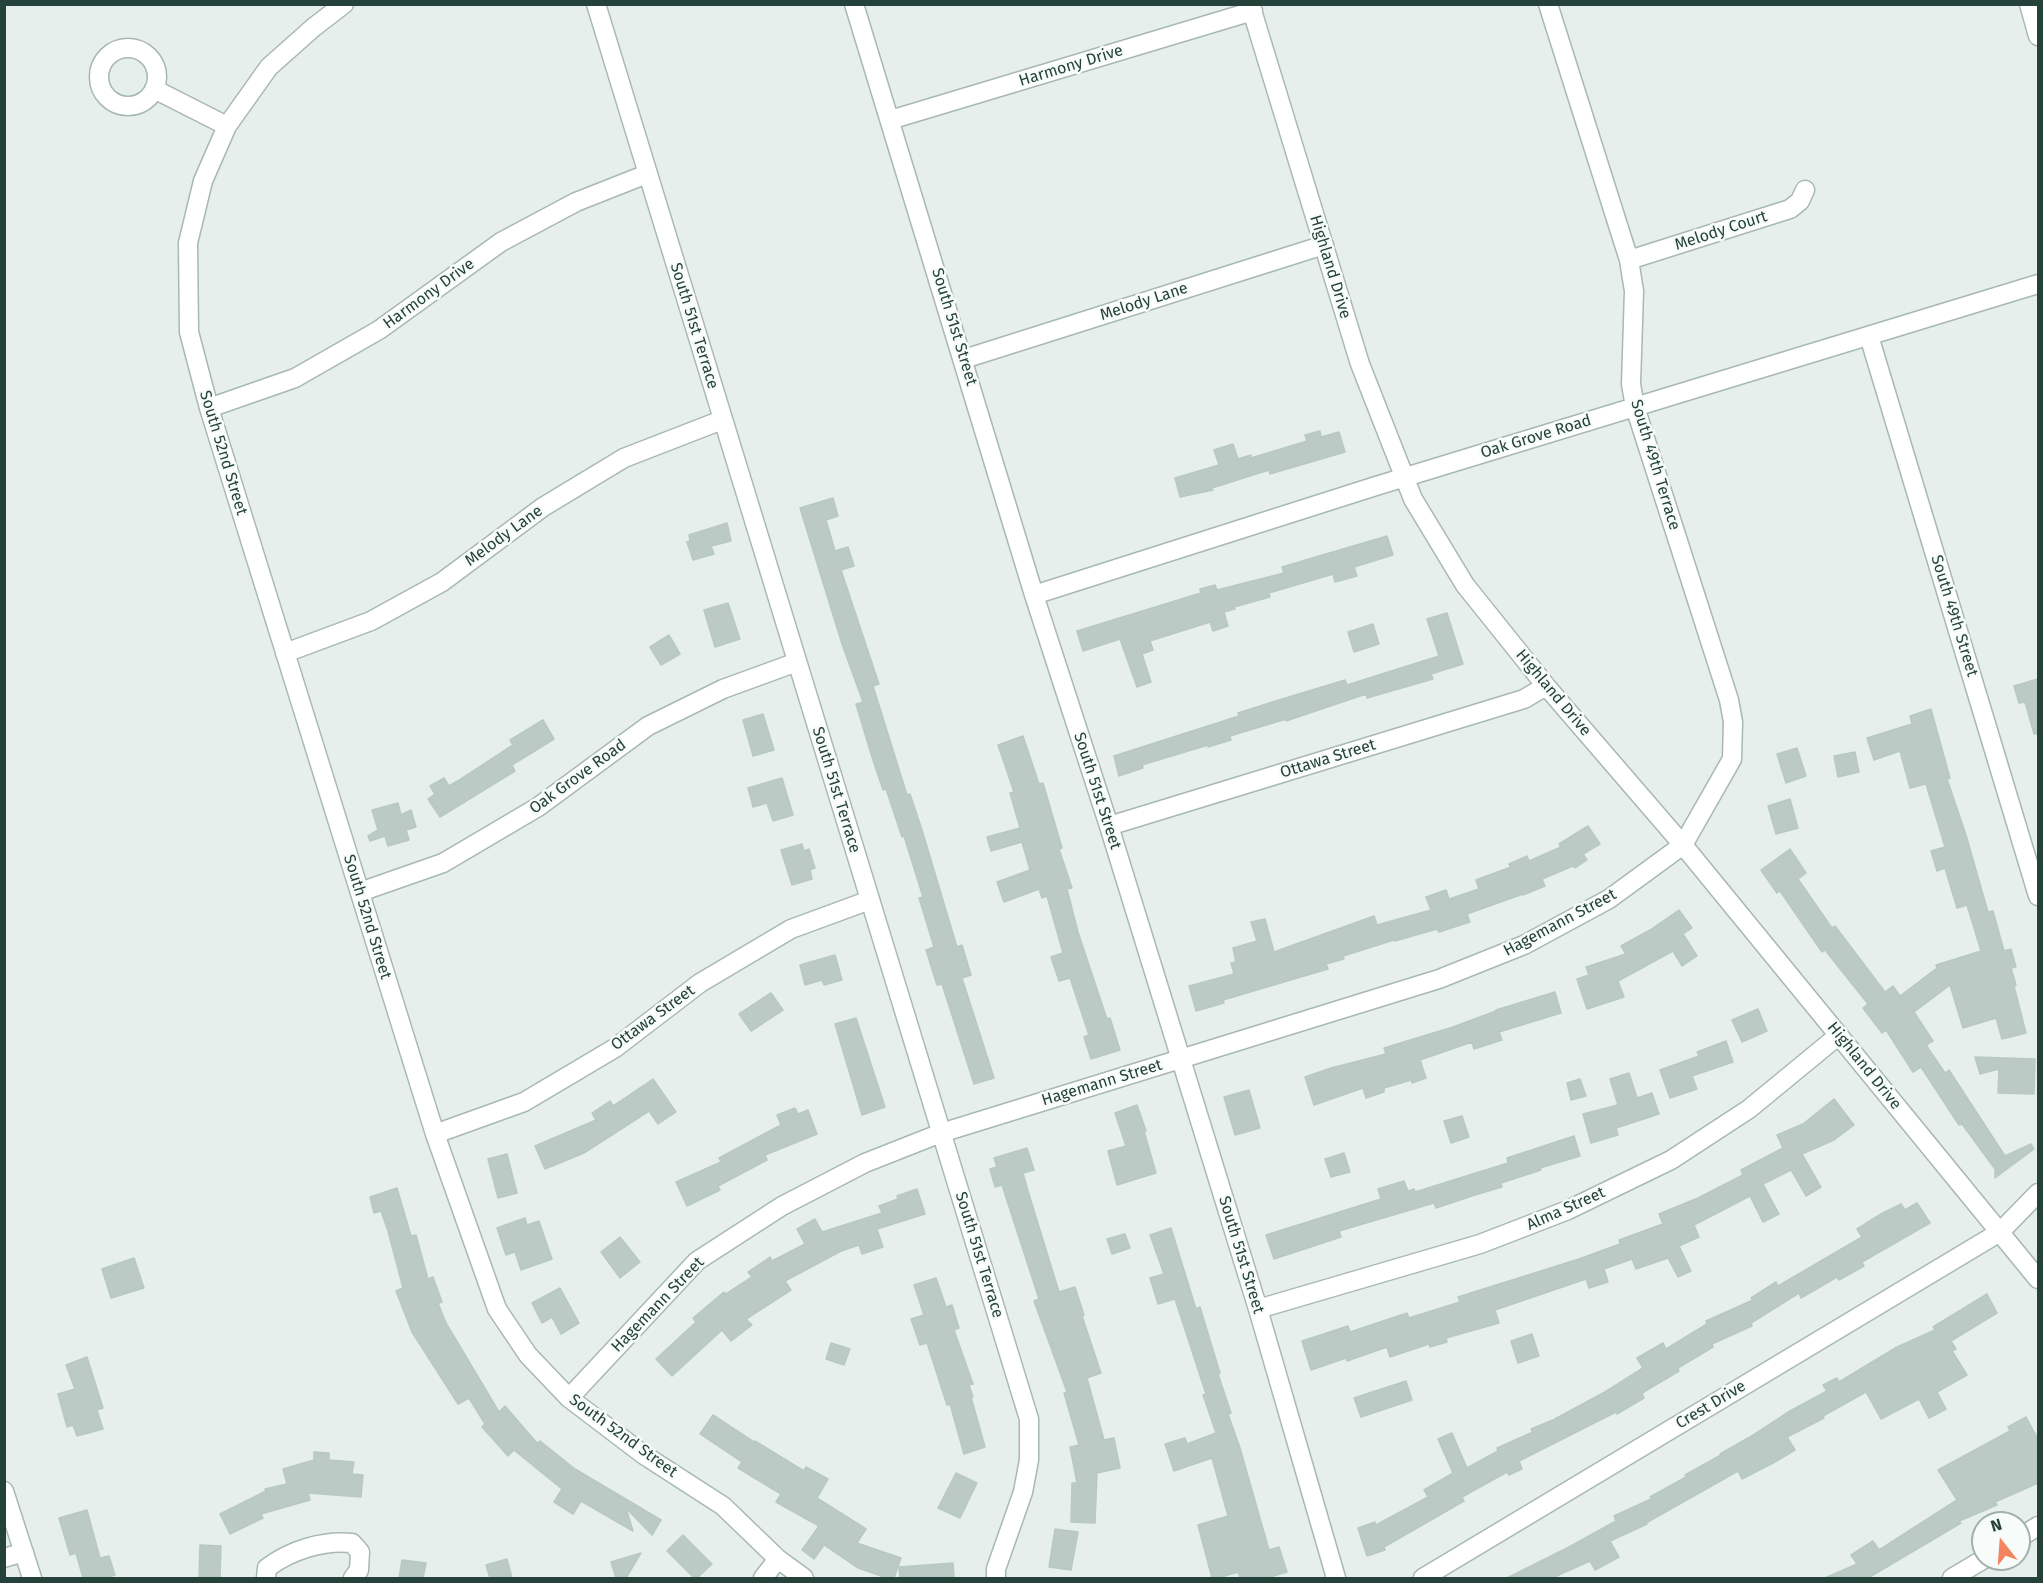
<!DOCTYPE html>
<html>
<head>
<meta charset="utf-8">
<style>
	body { margin:0 }
	#map { position:relative; width:2043px; height:1583px; overflow:hidden; background:#e6efeb; font-family:"Fira Sans",sans-serif }
	canvas { display:block }
	.frame { position:absolute; inset:0; border:6px solid #24423a; pointer-events:none }
	.north { position:absolute; left:1971px; top:1511px; width:60px; height:60px; box-sizing:border-box; background:#f7fbf9; border:2px solid #a3b1ad; border-radius:50%; rotate:343deg; font-size:16px; font-weight:700; line-height:24px; text-align:center; color:#24423a }
	.north::after { content:''; display:block; margin:auto; width:21px; height:27px; background:#f4845f; clip-path:polygon(50% 0,100% 100%,50% 72%,0 100%) }
</style>
</head>
<body>
<div id="map">
<canvas width="2043" height="1583"></canvas>
<div class="frame"></div>
<div class="north">N</div>
</div>
<script>
const c = document.querySelector('canvas').getContext('2d');
c.lineJoin = 'round';
function fillPath(path, color) {
  c.fillStyle = color;
  c.fill(path, 'evenodd');
}
function strokePath(path, color, width, dash) {
  c.strokeStyle = color;
  c.lineWidth = width;
  c.lineCap = dash ? 'butt' : 'round';
  c.setLineDash(dash || []);
  c.stroke(path);
}
function label(font, color, halo, rows, align = 'center') {
  c.font = font + ' "Fira Sans",sans-serif';
  c.lineWidth = 5;
  c.setLineDash([]);
  c.textBaseline = 'middle';
  c.strokeStyle = halo;
  c.fillStyle = color;
  for (const [text, x, y, turn = 0] of rows) {
    c.save();
    c.translate(x, y);
    c.rotate((+turn || 0) * Math.PI / 180);
    c.textAlign = isNaN(turn) ? turn : align;
    if (halo) c.strokeText(text, 0, 0);
    c.fillText(text, 0, 0);
    c.restore();
  }
}
const building = new Path2D(`
	M1320,431l1,6 18,-5 6,20 -75,22 -1,-4 -57,18 1,2 -33,7 -5,-19 44,-13 -5,-15 19,-6 5,15 13,-4v3l56,-17 -2,-6z
	M833,498l5,18 -12,4 9,31 13,-4 6,19 -13,4 38,114 -6,2 34,109 3,-1 12,36 35,117 5,-2 9,30 -9,3 32,100 -20,6 -32,-100 -5,1 -11,-35 8,-3 -15,-49 4,-1 -19,-61 -2,1 -16,-48 -3,1 -12,-36 -15,-50 7,-2 -21,-58 -42,-136z
	M727,523l4,18 -20,5 3,8 -21,6 -6,-18 3,-1 -1,-6z
	M1387,536l6,19 -39,12 3,9 -22,6 -2,-8 -64,19 1,4 -36,10 1,2 -11,3 4,14 -15,5 -3,-9 -60,19 3,9 -11,4 9,28 -14,5 -17,-48 -37,12 -6,-20 124,-38 -1,-4 15,-4 2,5 67,-17 -2,-6z
	M728,603l12,36 -25,8 -11,-37z
	M1447,613l16,51 -32,10 2,5 -66,19 -1,-4 -80,27v-2l-56,17 1,4 -23,7v-2l-66,20 1,3 -24,8 -5,-20 125,-40 -1,-3 41,-13 66,-20 2,5 92,-29 -12,-37z
	M1373,624l6,20 -25,8 -6,-20z
	M669,635l11,19 -19,11 -11,-18z
	M2038,679v55h-4l-9,-32 -6,1 -5,-17z
	M1931,709l19,69 -3,1 19,56 22,77 5,-1 11,40 7,-2 5,18 -5,1 5,17 -2,1 12,47 -24,6 -6,-21 -33,10 -13,-43 -36,27 19,29 -7,4 19,28 4,-3 56,86 26,-12 3,5 -39,29v-9l-33,-45 -3,1 -38,-58 -8,5 -27,-42 -4,3 -19,-25 5,-4 -43,-54 -3,2 -42,-61 -3,2 -16,-23 29,-21 16,24 -8,6 34,49 3,-2 50,66 8,-6 7,10 37,-28 -1,-3 45,-14 -14,-46 -10,3 -12,-40 -8,3 -6,-20 14,-4 -19,-63 -16,4 -10,-37 -26,9 -7,-22 45,-14 -2,-8z
	M763,714l11,36 -21,6 -10,-36z
	M543,720l11,19 -42,26 3,6 -75,46 -12,-18 7,-5 -5,-8 14,-8 5,8 12,-7 52,-34 -3,-5z
	M1023,736l16,48 4,-1 19,65 -3,1 13,39 -5,1 11,43 29,87 3,-1 10,32 -29,9 -7,-22 5,-2 -19,-57 -11,3 -8,-24 12,-4 -16,-57 -5,2 -3,-9 -35,13 -7,-20 33,-12 -8,-28 -31,9 -4,-14 33,-9 -10,-35 4,-1 -16,-47z
	M1797,748l9,28 -20,7 -9,-29z
	M1855,752l4,20 -21,5 -4,-21z
	M782,778l11,37 -20,6 -6,-18 -14,4 -5,-19z
	M1790,799l8,29 -22,6 -8,-28z
	M398,803l3,12 10,-5 5,17 -10,3 3,10 -21,6 -3,-10 -15,5 -2,-5 10,-6 -6,-20z
	M1588,826l12,18 -17,10 4,6 -12,8 -2,-2 -31,13 3,7 -22,9v-1l-56,20 3,8 -31,10 -2,-3 -42,12 -1,-1 -51,16 1,3 -18,5 2,5 -105,31 1,3 -28,8 -7,-25 45,-12 -3,-11 5,-1 -3,-14 24,-7 -6,-19 14,-3 9,33 100,-36 3,9 54,-15 -5,-13 20,-7 3,9 30,-10 -3,-9 35,-13 -2,-3 18,-8 2,5 32,-14 -2,-3z
	M802,844l2,7 5,-2 6,19 -5,2 2,9 -20,6 -11,-35z
	M1679,910l13,18 -9,6 14,22 -15,10 -9,-15 -55,30 6,16 -37,12 -10,-30 12,-4 -3,-8 40,-13 -5,-8 29,-16z
	M835,955l7,25 -18,5 -2,-5 -17,5 -5,-20z
	M1555,992l6,21 -62,19 3,8 -28,9 -2,-7 -52,18 6,18 -14,5 -1,-3 -27,8v4l-18,6 -3,-10 -49,17 -9,-28 26,-9 55,-14 -2,-6 69,-21 43,-16v-1z
	M771,993l12,17 -32,21 -12,-17z
	M1758,1009l9,22 -25,11 -10,-22z
	M856,1018l29,89 -23,8 -27,-91z
	M1726,1041l7,21 -41,14 5,13 -27,9 -10,-28 39,-14 -2,-4z
	M1975,1057l60,2 -1,35 -36,-1 1,-24 -19,5z
	M1629,1073l8,25 15,-5 7,21 -43,14 2,7 -27,8 -8,-29 35,-9 -8,-26z
	M653,1079l23,33 -18,12 -9,-13 -65,42 -39,16 -10,-23 61,-26 -4,-7 18,-12 3,5z
	M1580,1079l6,17 -15,4 -4,-17z
	M1249,1090l11,38 -25,7 -11,-38z
	M1834,1099l20,26 -20,15 -32,14 19,33 -15,9 -15,-26 -28,14 16,30 -16,8 -13,-26 -56,29 5,12 -20,9 12,25 -13,6 -10,-19 -32,11 -4,-10 -28,10 4,13 -19,6 -3,-9 -91,31 4,13 -53,15 1,4 -17,5 -1,-3 -39,13 -3,-10 -40,14 -1,-3 -35,12 -9,-29 46,-15 2,6 57,-19 2,5 51,-16 -2,-5 121,-38 41,-15 -1,-4 44,-16 -4,-10 39,-16 45,-23 -2,-5 42,-22 -6,-13 26,-11z
	M1137,1105l9,26h-2l12,42 -39,12 -9,-34 18,-5 -11,-33z
	M795,1108l3,6 10,-4 9,24 -52,21 2,5 -49,26 2,4 -33,16 -11,-24 45,-20 -2,-4 62,-33 -4,-10z
	M1462,1116l7,21 -18,6 -7,-22z
	M1574,1136l6,20 -40,12 1,2 -40,13 1,4 -27,8 -39,13 -2,-5 -95,28 2,6 -67,22 -8,-24 115,-36 -3,-10 26,-8 4,10 6,-2 1,3 93,-29 -1,-5z
	M1027,1148l7,22 -11,3 5,18 31,101 16,-5 9,28 -2,1 19,57 -14,5 17,62 10,-2 6,30 -23,5 -2,50 -24,-1 1,-39h5l-7,-36 9,-2 -15,-52 3,-1 -33,-91 5,-2 -37,-114 -7,2 -5,-18 7,-2 -3,-9z
	M1344,1153l6,19 -19,5 -6,-18z
	M507,1154l10,39 -19,5 -10,-39z
	M397,1188l14,48 5,-1 12,44 5,-2 9,25 -4,1 8,20 53,89 6,-6 32,37 3,-2 35,28 86,51 -9,15 -26,-27 7,23 -52,-30 -8,13 -19,-12 8,-13 -48,-39 -6,6 -26,-29 3,-3 -16,-26 -11,6 -46,-72 -16,-41 7,-3 -15,-57 -7,-20 -7,2 -4,-16z
	M917,1189l8,25 -48,15 6,18 -21,7 -3,-9 -18,6 -56,30 6,9 -45,29 6,6 -21,16 -9,-11 -50,46 -16,-17 40,-37 -3,-4 31,-26 2,2 26,-17 -4,-5 22,-15 2,4 33,-17 -8,-15 18,-10 7,13 60,-19 -3,-7 19,-7 -1,-3z
	M1917,1203l13,20 -68,39 2,4 -25,14 -2,-3 -36,21 -2,-5 -48,30 1,3 -40,18 1,3 -35,21 1,3 -37,22 2,5 -27,16 -1,-2 -97,49 3,8 -13,6 -2,-3 -45,25 2,4 -80,46 1,3 -18,6 -9,-28 17,-6 1,3 52,-28 -4,-7 29,-17 -15,-34 14,-6 15,35 31,-17 -1,-3 36,-16 -2,-3 22,-9 52,-28 38,-24 -6,-10 26,-15 3,6 41,-25 -1,-3 47,-21 -2,-2 25,-16 2,4 84,-49 -5,-8 24,-15 20,-10 4,6z
	M525,1218l2,7 12,-4 13,38 -31,11 -6,-18 -9,3 -9,-27z
	M1171,1228l25,81 4,-2 20,66 -2,1 13,39 -3,1 12,34 29,102 10,-3 8,25 -20,6h-27l-2,-6 -20,6h-6l-14,-53 30,-9 -16,-58 -38,13 -9,-27 20,-6 2,6 29,-11 -13,-38 3,-1 -31,-95 -17,5 -8,-26 14,-4 -14,-39z
	M1125,1234l5,14 -18,6 -5,-15z
	M620,1237l20,25 -20,16 -19,-26z
	M134,1258l10,30 -33,10 -9,-29z
	M936,1278l10,29 6,-2 7,23 -5,2 19,54 -4,1 4,12h-2l14,50 -21,7 -14,-50 -3,1 -20,-62 -7,2 -9,-26 13,-4 -10,-30z
	M560,1288l19,35 -18,11 -9,-17 -10,6 -10,-20z
	M1987,1294l10,19 -46,28 5,8 -4,2 15,24 -30,17 9,17 -17,9 -10,-19 -38,20 -15,-27 -43,24 1,2 -37,19 8,13 -22,13 -31,16 -4,-8 -92,52 1,1 -37,17 9,16 -24,13 -5,-9 -38,17h-45l62,-31 47,-26 -2,-5 37,-17 -1,-2 36,-20 -1,-2 36,-20 -1,-1 35,-20 35,-23 37,-20 -4,-6 14,-7 2,4 58,-35 38,-17 -2,-3z
	M1532,1334l7,22 -21,7 -7,-22z
	M831,1343l19,6 -6,16 -18,-6z
	M87,1357l16,51 -6,2 6,19 -26,7 -4,-11 -6,2 -9,-33 17,-5 -9,-24z
	M1406,1381l6,19 -51,17 -7,-19z
	M713,1415l41,27 1,-1 49,30 2,-4 22,12 -11,19 49,31 -9,14 44,15 -7,20h-7l-29,-10 -34,-23 -10,14 -12,-9 17,-24 -43,-24 5,-8 -43,-26 4,-6 -42,-28z
	M2026,1417l12,22v44l-43,19 2,3 -38,16 2,2 -93,55h-43l32,-14 -6,-9 22,-14 6,9 78,-50 -19,-30 72,-39 -2,-4z
	M314,1452l15,1v7l25,2 -2,12 11,1 -2,22 -53,-4 2,7 -49,14 2,4 -33,16 -10,-20 46,-23 -1,-2 22,-5 -4,-15 31,-9z
	M956,1473l21,10 -17,35 -22,-10z
	M87,1510l13,48 9,-2 6,19 -11,3h-21l-7,-25 -6,2 -11,-37z
	M1055,1529l23,3 -7,38 -22,-3z
	M683,1535l29,29 -15,14h-3l-27,-27z
	M200,1545l21,1 -1,32h-21z
	M641,1553l-15,25h-10l-5,-16z
	M507,1559l5,19h-22l-4,-13z
	M402,1560l24,3 -3,15h-24z
	M953,1563l1,15h-54l-1,-11z`);
fillPath(building, '#bbcac4');
strokePath(building, '#b8c9c2', 1.5);
const minor = new Path2D(`
	M344,4l-30,23 -45,40 -42,59 -24,55 -15,62 1,89 20,76 226,726 62,175 31,46 41,43 75,57 79,51 55,53 26,19
	M596,4l433,1415v41l-6,32 -27,77v9
	M854,4l180,591 75,231 149,483 78,269
	M1250,4l110,360 53,135 52,86 81,101 137,159 355,434
	M2029,4l9,32
	M99 77a29 29 0 1 1 58 0a29 29 0 1 1-58 0Z
	M154,89l73,37
	M890,120l363,-109
	M1629,260l161,-51 10,-8 5,-11
	M1869,336l169,560
	M964,359l360,-114
	M209,408l86,-30 84,-48 122,-88 75,-40 71,-28
	M1034,595l342,-109 662,-202
	M285,653l86,-32 71,-39 101,-75 81,-49 98,-38
	M1109,826l415,-127 22,-13
	M360,892l83,-29 95,-56 110,-81 75,-37 74,-27
	M435,1134l89,-32 91,-54 85,-65 91,-54 79,-29
	M1258,1309l222,-65 88,-34 103,-50 78,-51 90,-74
	M569,1398l128,-137 85,-55 83,-43 76,-30 498,-154 85,-34 85,-46 74,-54 49,-86 1,-37 -4,-22 -94,-293 -4,-23 3,-93 -5,-31 -81,-256
	M4,1491l28,87
	M2019,1538l19,-12
	M4,1558l20,-6
	M266,1578l1,-10c24,-18 56,-28 85,-25l8,9 -1,18 -6,8
	M763,1578l15,-19
	M1423,1578l577,-346 38,-39
	M1952,1578l32,-19`);
strokePath(minor, '#a8b8b2', 21);
strokePath(minor, '#fff', 18);
label('16px', '#24423a', '#f7fbf9', [
	["Harmony Drive",1071,66,-17],
	["Melody Court",1721,231,-18],
	["Highland Drive",1330,267,73],
	["Harmony Drive",429,294,-36],
	["Melody Lane",1144,302,-18],
	["South 51st Terrace",694,326,73],
	["South 51st Street",954,327,73],
	["Oak Grove Road",1536,437,-17],
	["South 52nd Street",223,453,73],
	["South 49th Terrace",1655,465,73],
	["Melody Lane",504,536,-36],
	["South 49th Street",1954,616,73],
	["Highland Drive",1553,693,50],
	["Ottawa Street",1328,759,-17],
	["Oak Grove Road",578,777,-36],
	["South 51st Terrace",836,790,73],
	["South 51st Street",1097,791,72],
	["South 52nd Street",367,917,73],
	["Hagemann Street",1560,923,-28],
	["Ottawa Street",653,1018,-36],
	["Highland Drive",1864,1066,51],
	["Hagemann Street",1102,1083,-17],
	["Alma Street",1566,1209,-24],
	["South 51st Terrace",979,1255,73],
	["South 51st Street",1241,1255,73],
	["Hagemann Street",658,1305,-46],
	["Crest Drive",1711,1405,-31],
	["South 52nd Street",623,1436,36]
]);
</script>
</body>
</html>
